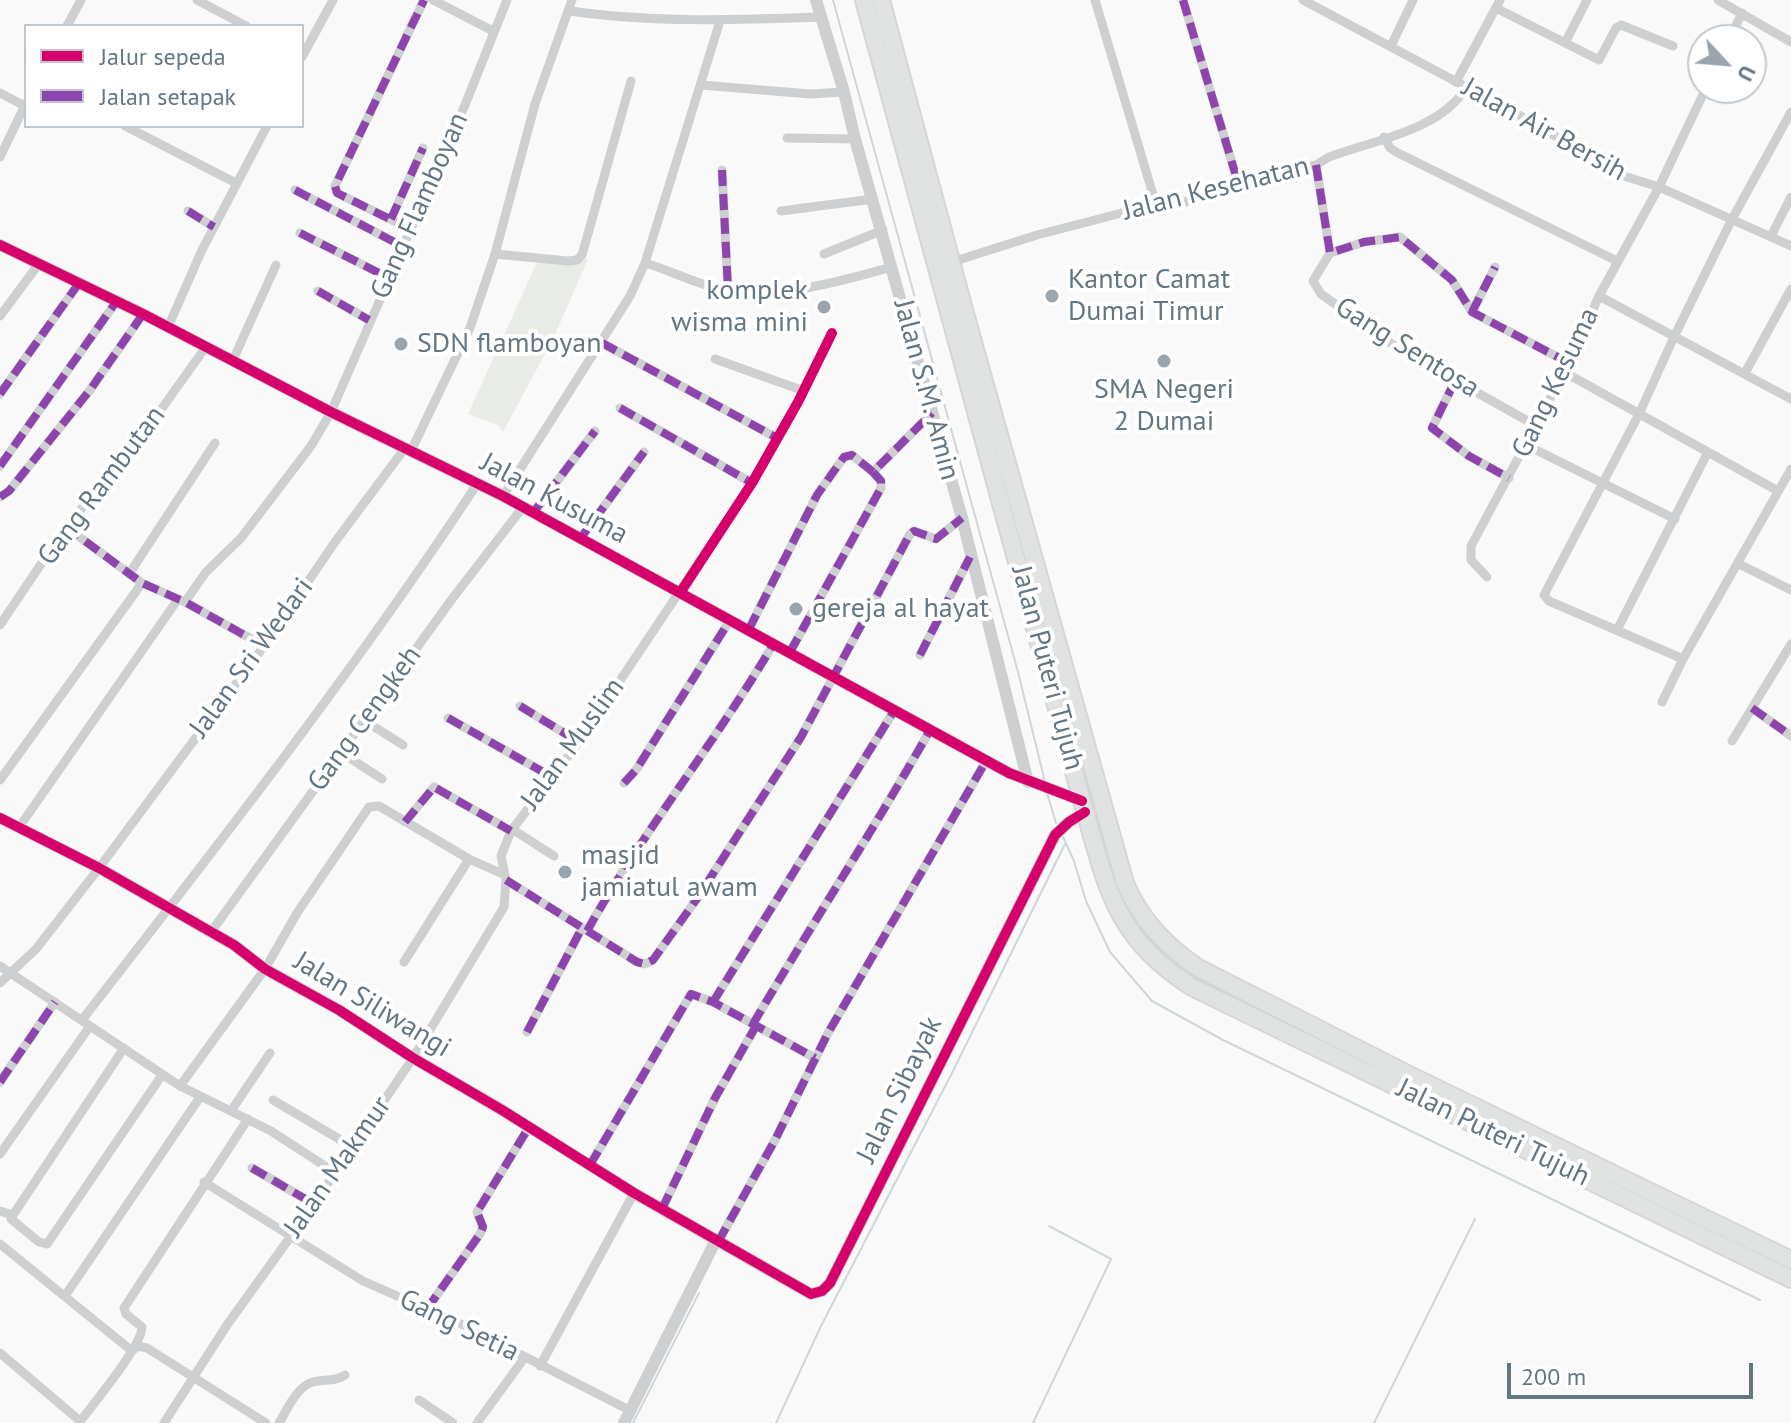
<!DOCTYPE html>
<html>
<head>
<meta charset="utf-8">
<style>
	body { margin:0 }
	#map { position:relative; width:1791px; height:1423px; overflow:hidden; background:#f9f9f9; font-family:"PT Sans",sans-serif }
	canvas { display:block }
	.legend { position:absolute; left:24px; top:24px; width:280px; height:104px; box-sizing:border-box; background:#fff; border:2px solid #c1c8cd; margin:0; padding:10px 14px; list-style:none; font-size:24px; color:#657683 }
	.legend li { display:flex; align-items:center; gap:16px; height:40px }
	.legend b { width:40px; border:2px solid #c1c8cd }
	.north { position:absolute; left:1687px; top:24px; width:80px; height:80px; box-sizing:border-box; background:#fff; border:2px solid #c1c8cd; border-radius:50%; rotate:116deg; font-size:22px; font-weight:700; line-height:32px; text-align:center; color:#657683 }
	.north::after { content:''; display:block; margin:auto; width:28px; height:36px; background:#99a4ac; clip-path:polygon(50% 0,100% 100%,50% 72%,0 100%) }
	.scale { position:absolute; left:1507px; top:1363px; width:246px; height:36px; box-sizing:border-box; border:4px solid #657683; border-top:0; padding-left:10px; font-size:24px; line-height:28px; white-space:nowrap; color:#657683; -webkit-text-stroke:6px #fff; paint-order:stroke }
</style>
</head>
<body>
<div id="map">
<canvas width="1791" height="1423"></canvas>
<ul class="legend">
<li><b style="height:10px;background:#d6006c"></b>Jalur sepeda</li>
<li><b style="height:10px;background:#8e44ad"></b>Jalan setapak</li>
</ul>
<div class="north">U</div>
<div class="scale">200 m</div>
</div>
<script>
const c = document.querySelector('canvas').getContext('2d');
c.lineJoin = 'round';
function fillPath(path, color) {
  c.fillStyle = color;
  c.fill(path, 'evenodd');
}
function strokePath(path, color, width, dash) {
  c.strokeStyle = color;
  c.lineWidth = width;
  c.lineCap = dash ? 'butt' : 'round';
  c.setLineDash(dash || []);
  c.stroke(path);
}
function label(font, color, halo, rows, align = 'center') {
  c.font = font + ' "PT Sans",sans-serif';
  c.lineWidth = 8;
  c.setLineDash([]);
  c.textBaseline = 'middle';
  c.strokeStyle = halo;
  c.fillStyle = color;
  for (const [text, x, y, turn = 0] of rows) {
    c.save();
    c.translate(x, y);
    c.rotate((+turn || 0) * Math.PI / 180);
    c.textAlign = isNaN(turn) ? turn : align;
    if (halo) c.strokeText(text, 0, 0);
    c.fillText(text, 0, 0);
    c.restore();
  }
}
fillPath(new Path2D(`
	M539,258l49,1 -35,80 -50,93 -5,-7 -30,-11z`), '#e8ebe6');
strokePath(new Path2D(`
	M833,0l185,672 27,110
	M1047,793l9,30
	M1063,837l11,24 12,40 24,51 42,49 71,39 537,260
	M633,1423l66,-130
	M776,1423l45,-97 131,-253 113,-229
	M1033,1423l78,-164 -62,-33
	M1374,1423l101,-204`), '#ced6d9', 2);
const trunk = new Path2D(`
	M864,0l218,801c25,84 30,135 110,186l599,292
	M881,0l85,317 159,566c15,36 43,65 75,86l211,107 380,184`);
strokePath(trunk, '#d5d6d6', 20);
strokePath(new Path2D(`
	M197,0l49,26
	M433,0l60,31
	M1095,0l62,208
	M1183,0l56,186
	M1303,0l212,113 112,64 32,10 132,59
	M1718,0l73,42
	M1496,8l103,52 17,-32 5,-3 52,21
	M570,11c83,12 167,9 251,6
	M67,26l14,-26
	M1729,40l13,-27
	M1565,43l22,-43
	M1391,46l22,-46
	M302,57l31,-57
	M1456,82l44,-82
	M701,85l109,9 34,-2
	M0,93l25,13
	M125,126l111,57
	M1384,137l6,11 8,5 219,108
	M787,138l68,1
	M0,157l26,-54
	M1316,165l14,88
	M722,170l6,120
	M295,190l107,56
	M188,211l26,16
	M781,211l92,-12
	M391,219l32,-71
	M410,229l-73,-36 -2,-7 89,-186
	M300,233l89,45
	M1771,236l20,-39
	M1330,253l-17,28 8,13 78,55 136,76
	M1330,253l34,-11 36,-5 52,43 20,32 97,51
	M495,254l73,7 9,-1 5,-5 49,-174
	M824,254l59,-24
	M952,262l85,-27 104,-27 49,-7 38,-11 28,-13 60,-12 13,-8c45,-17 110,-26 137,-69
	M645,263c25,7 50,21 76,26 56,11 117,-7 171,-22
	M318,291l51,29
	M1599,296l192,103
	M1472,312l23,-45
	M0,316l38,-51
	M168,327l34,-77 65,-124
	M602,343l175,95
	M715,359l89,32
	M233,360l43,-95
	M1564,372l214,119
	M1745,373l46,-84
	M1455,381l-23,47 37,28 40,22
	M0,394l79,-111
	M620,408l132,75
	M1526,445l149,74
	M411,451l59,-123 25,-74 40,-150 37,-104
	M0,466l116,-164
	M503,496l127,-200 15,-33 75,-242
	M0,497l9,-6 81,-101 53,-76
	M533,513l62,-82
	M66,527l76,56 43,19 79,44
	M580,539l64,-87
	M1739,564l52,26
	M129,574l86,-131
	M1487,577l-16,-17v-14l98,-183 30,-67 60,-109 47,-99
	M185,602l21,-30 35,-34 70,-92 20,-34 134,-307 42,-105
	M0,625l66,-98 72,-85 67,-94
	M749,629l68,-134 27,-38 8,-2 21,17 59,-59
	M1617,630l91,-178
	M790,652l91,-164v-7l-8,-9
	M920,655l50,-98
	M1683,659l-134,-58 -5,-6 95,-181 35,-77 57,-116 60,-109
	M1662,702l21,-43 108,-190
	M520,706l59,36
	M1752,708l39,28
	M448,718l104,59
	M365,721l38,24
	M1732,741l59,-97
	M342,753l40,26
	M0,780l142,-197
	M624,783l12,-13 94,-150
	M405,822l29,-35 77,44
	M20,826l158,-227
	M512,829l42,27
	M506,880l131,82 8,2 8,-4 43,-60 105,-163 109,-203 4,-3 22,8 26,-21
	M587,931c56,-100 129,-189 187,-288
	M211,932l241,-333 71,-92
	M404,962l65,-103
	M0,966l180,120 91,45 63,41
	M0,983l36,-34 63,-81 165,-222 71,-104 70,-94
	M713,1002l181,-291
	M82,1020c136,-175 273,-350 395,-536
	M753,1024c58,-99 121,-194 177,-294
	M527,1032l55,-104
	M0,1082l55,-80
	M180,1086l85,-117 32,-56 72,-106 10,-1 90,53 36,16
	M273,1100l78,46
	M231,1111l39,-58
	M0,1154l90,-128
	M590,1165l101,-171 22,8 102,56
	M252,1168l62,36
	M204,1182l159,99 98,43 170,87
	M662,1209l53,-111 41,-72
	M0,1211l13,4 111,-167
	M13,1215l-2,4 28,23 8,2 115,-169
	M718,1242l57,-102 53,-107 158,-272
	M0,1244l132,107
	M65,1296l135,-199
	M427,1309l53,-75 3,-7 -6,-15 52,-85
	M132,1351l5,-5 10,2 119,75
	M0,1353l80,68
	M540,1366l94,-173
	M419,1400l34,23
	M79,1423c14,-19 63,-77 63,-96l-16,-13 -2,-6 124,-189
	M164,1423l63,-98 87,-121 99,-146 91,-151 2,-27 -5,-24 10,-25 68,-89 173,-259 46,-81 34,-69
	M279,1423c8,-13 18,-37 34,-41 12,-3 22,0 32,-7
	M477,1423l48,-66`), '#cecfd0', 9);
strokePath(new Path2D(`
	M816,0l28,92 11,47 107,379 66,264
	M0,245l143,69 188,98 172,84 506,277 73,28
	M0,818l99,50 135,77 31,24 74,41 74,48 89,52 132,83 177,101 11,-3 8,-8 225,-448 14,-13 16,-10
	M624,1423l92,-183`), '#cecfd0', 12);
strokePath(trunk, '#e1e2e2', 16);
strokePath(new Path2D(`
	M1183,0l56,186
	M1316,165l14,88 34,-11 36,-5 52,43 20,32 97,51
	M722,170l6,120
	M295,190l107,56
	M188,211l26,16
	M391,219l32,-71
	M410,229l-73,-36 -2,-7 89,-186
	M300,233l89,45
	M318,291l51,29
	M1472,312l23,-45
	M602,343l175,95
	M1455,381l-23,47 37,28 40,22
	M0,394l79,-111
	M620,408l132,75
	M0,466l116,-164
	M0,497l9,-6 81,-101 53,-76
	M533,513l62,-82
	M66,527l76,56 43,19 79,44
	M580,539l64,-87
	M749,629l68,-134 27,-38 8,-2 21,17 59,-59
	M790,652l91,-164v-7l-8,-9
	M920,655l50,-98
	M520,706l59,36
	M1752,708l39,28
	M448,718l104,59
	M624,783l12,-13 94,-150
	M405,822l29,-35 77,44
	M506,880l131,82 8,2 8,-4 43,-60 105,-163 109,-203 4,-3 22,8 26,-21
	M587,931c56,-100 129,-189 187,-288
	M713,1002l181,-291
	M753,1024c58,-99 121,-194 177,-294
	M527,1032l55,-104
	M0,1082l55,-80
	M590,1165l101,-171 22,8 102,56
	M252,1168l62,36
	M662,1209l53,-111 41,-72
	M718,1242l57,-102 53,-107 158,-272
	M427,1309l53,-75 3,-7 -6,-15 52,-85`), '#8e44ad', 8, [16, 8]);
strokePath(new Path2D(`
	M0,245l143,69 188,98 172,84 506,277 73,28
	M680,593l72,-110 46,-81 34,-69
	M0,818l99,50 135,77 31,24 74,41 74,48 89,52 132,83 177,101 11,-3 8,-8 225,-448 14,-13 16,-10`), '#d6006c', 10);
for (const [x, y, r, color] of [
	[1052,296,8,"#99a4ac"],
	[824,307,8,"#99a4ac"],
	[401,344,8,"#99a4ac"],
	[1164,361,8,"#99a4ac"],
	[796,609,8,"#99a4ac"],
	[565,872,8,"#99a4ac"]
]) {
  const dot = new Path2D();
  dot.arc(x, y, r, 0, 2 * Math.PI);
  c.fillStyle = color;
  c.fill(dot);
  strokePath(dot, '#fff', 3);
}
label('28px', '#657683', '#fff', [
	["Jalan Air Bersih",1544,130,29],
	["Jalan Kesehatan",1216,189,-14],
	["Gang Flamboyan",420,206,-66],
	["Gang Sentosa",1407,348,32],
	["Gang Kesuma",1556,383,-64],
	["Jalan S.M. Amin",926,390,75],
	["Gang Rambutan",102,486,-53],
	["Jalan Kusuma",554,499,28],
	["Jalan Sri Wedari",252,658,-54],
	["Jalan Puteri Tujuh",1047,668,75],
	["Gang Cengkeh",365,719,-54],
	["Jalan Muslim",573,744,-54],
	["Jalan Siliwangi",372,1005,31],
	["Jalan Sibayak",900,1090,-64],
	["Jalan Puteri Tujuh",1493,1133,26],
	["Jalan Makmur",338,1167,-55],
	["Gang Setia",459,1326,26]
]);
label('28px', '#657683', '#fff', [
	["Kantor Camat",1068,280],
	["Dumai Timur",1068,312],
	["komplek",808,291,"right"],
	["wisma mini",808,323,"right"],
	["SDN flamboyan",417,344],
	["SMA Negeri",1164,390,"center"],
	["2 Dumai",1164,422,"center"],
	["gereja al hayat",812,609],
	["masjid",581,856],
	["jamiatul awam",581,888]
], 'left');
</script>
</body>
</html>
